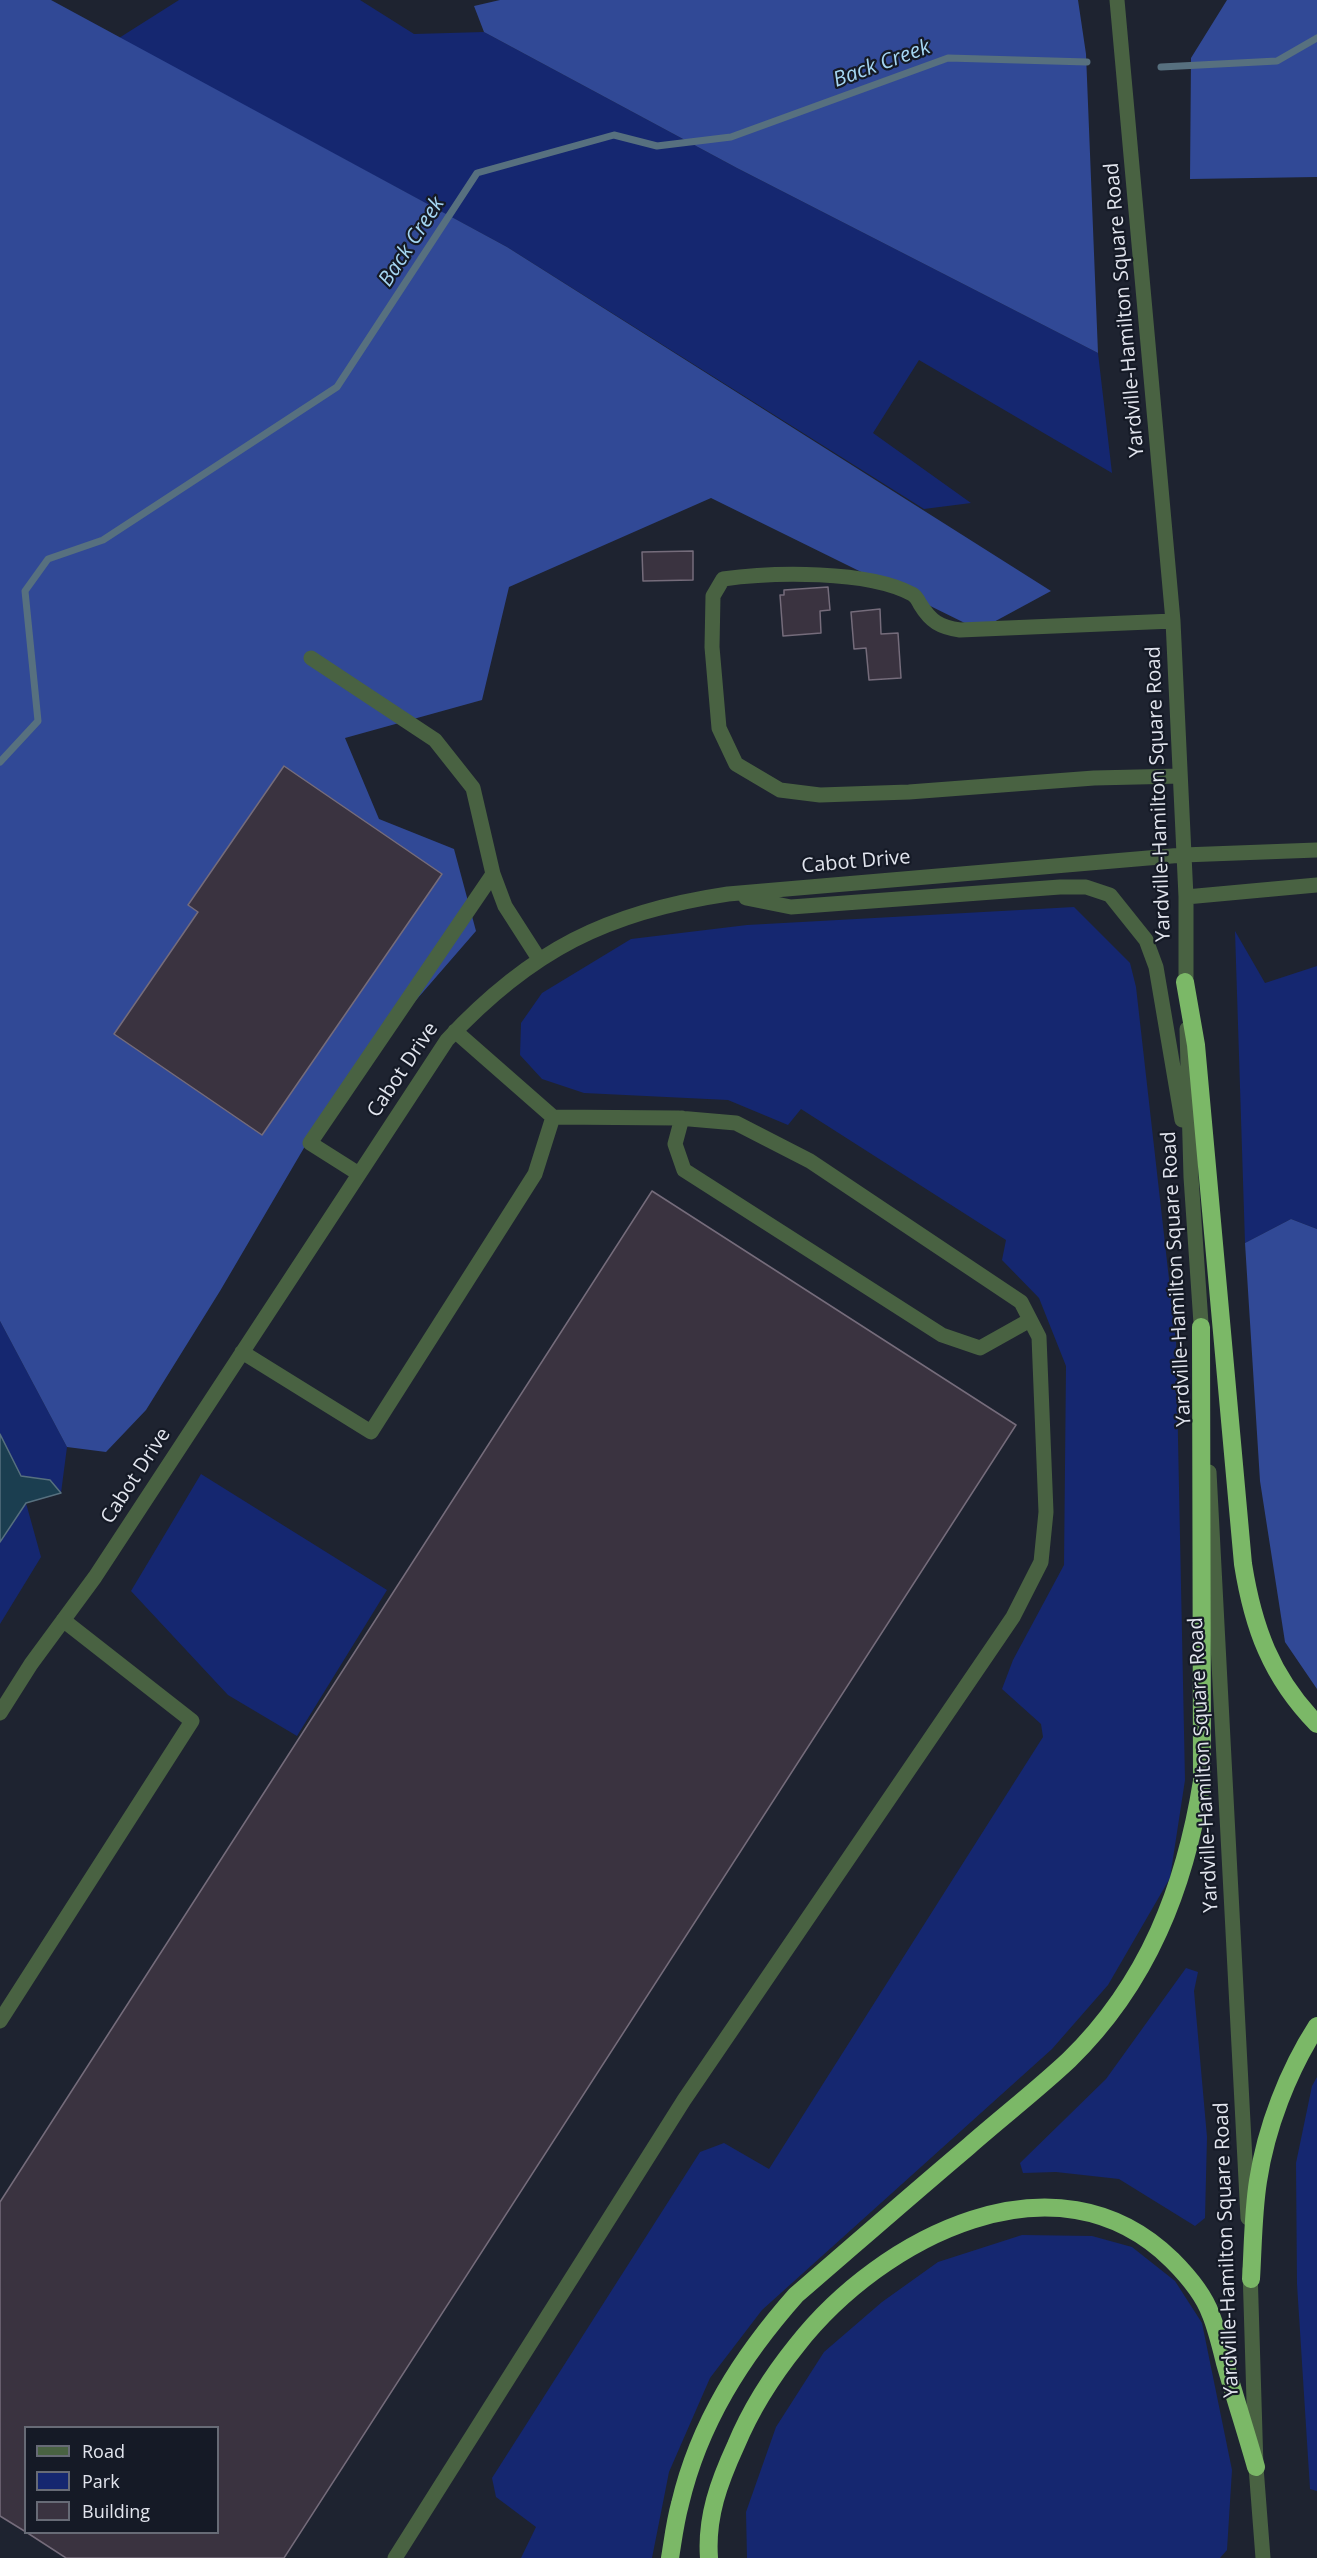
<!DOCTYPE html>
<html>
<head>
<meta charset="utf-8">
<style>
	body { margin:0 }
	#map { position:relative; width:1317px; height:2558px; overflow:hidden; background:#1e2330; font-family:"Open Sans",sans-serif }
	canvas { display:block }
	.legend { position:absolute; left:24px; top:2426px; width:195px; height:108px; box-sizing:border-box; background:#151a26; border:2px solid #676b76; margin:0; padding:8px 10px; list-style:none; font-size:18px; color:#e2e5ee }
	.legend li { display:flex; align-items:center; gap:12px; height:30px }
	.legend b { width:30px; border:2px solid #676b76 }
</style>
</head>
<body>
<div id="map">
<canvas width="1317" height="2558"></canvas>
<ul class="legend">
<li><b style="height:8px;background:#496242"></b>Road</li>
<li><b style="height:16px;background:#152770"></b>Park</li>
<li><b style="height:16px;background:#3a3340"></b>Building</li>
</ul>
</div>
<script>
const c = document.querySelector('canvas').getContext('2d');
c.lineJoin = 'round';
function fillPath(path, color) {
  c.fillStyle = color;
  c.fill(path, 'evenodd');
}
function strokePath(path, color, width, dash) {
  c.strokeStyle = color;
  c.lineWidth = width;
  c.lineCap = dash ? 'butt' : 'round';
  c.setLineDash(dash || []);
  c.stroke(path);
}
function label(font, color, halo, rows, align = 'center') {
  c.font = font + ' "Open Sans",sans-serif';
  c.lineWidth = 4.5;
  c.setLineDash([]);
  c.textBaseline = 'middle';
  c.strokeStyle = halo;
  c.fillStyle = color;
  for (const [text, x, y, turn = 0] of rows) {
    c.save();
    c.translate(x, y);
    c.rotate((+turn || 0) * Math.PI / 180);
    c.textAlign = isNaN(turn) ? turn : align;
    if (halo) c.strokeText(text, 0, 0);
    c.fillText(text, 0, 0);
    c.restore();
  }
}
fillPath(new Path2D(`
	M179,0h181l54,34 70,-2 253,136 361,185 14,120 -193,-113 -46,73 98,70 -47,6 -417,-262 -388,-209z
	M1074,907l56,56 6,24 40,354 9,439 -15,98 -62,107 -56,64 -290,261 -52,68 -41,94 -17,86h-131l15,-31 -40,-30 -4,-19 208,-326 24,-9 45,26 274,-432 -2,-13 -39,-35 11,-29 51,-95 2,-199 -27,-68 -37,-38 4,-20 -205,-131 -13,16 -60,-25 -144,-7 -42,-14 -22,-24 1,-32 21,-30 89,-54 116,-14z
	M1235,931l30,52 52,-17v263l-26,-10 -46,24z
	M0,1321l67,126 -6,46 -11,-13 -29,-4 -21,-42z
	M201,1474l186,116 -90,146 -69,-41 -97,-104z
	M26,1503l15,54 -41,67v-82z
	M1186,1968l12,4 -4,19 13,146 -2,81 -10,8 -76,-47 -63,-7 -33,1 -3,-10 86,-84z
	M1317,2077v414l-7,-2 -13,-205 -1,-121 16,-77z
	M1022,2235l70,1 40,11 43,34 27,42 30,147 -5,80 -7,8h-473l-1,-46 30,-85 48,-75 58,-50 56,-40z`), '#152770');
fillPath(new Path2D(`
	M0,0h51l456,247 544,344 -72,39 -268,-132 -202,89 -27,113 -137,38 34,81 75,30 22,82 -138,159 -118,201 -74,119 -40,42 -39,-5 -67,-126z
	M500,0h578l8,54 12,299 -361,-185 -253,-136 -10,-26z
	M1227,0h90v177l-127,2 1,-121z
	M1291,1219l26,10v460l-32,-47 -25,-161 -15,-238z`), '#314996');
const water = new Path2D(`
	M0,1434l21,42 29,4 11,13 -35,10 -26,39z`);
fillPath(water, '#1b3e50');
strokePath(water, '#57707f', 1.5);
strokePath(new Path2D(`
	M1161,67l116,-6 40,-23
	M0,762l38,-41 -13,-130 23,-32 55,-19 234,-153 140,-214 137,-38 43,11 74,-9 217,-79 139,4`), '#57707f', 7);
const building = new Path2D(`
	M693,551v29l-50,1 -1,-29z
	M828,587l2,23 -10,1 1,22 -38,3 -3,-41h4v-5z
	M880,609l1,25 17,-1 3,45 -32,2 -3,-32 -12,1 -3,-37z
	M284,766l158,108 -180,261 -148,-101 84,-122 -10,-7z
	M652,1191l364,234 -732,1133h-218l-40,-26h192v-104h-192v104l-26,-16v-314z`);
fillPath(building, '#3a3340');
strokePath(building, '#756c7b', 1.5);
strokePath(new Path2D(`
	M1117,0l56,621 13,276v96
	M1173,621l-213,9c-20,-3 -29,-8 -40,-26 -2,-4 -4,-8 -8,-10 -45,-24 -139,-22 -189,-15l-10,17 -1,51 7,81 17,36 44,26 40,5 89,-3 185,-14 86,-2
	M311,658l124,82 38,48 20,86 12,32 34,53
	M1186,897l131,-12
	M746,898l45,9 269,-20h26l24,8 36,45 10,27 26,153
	M1187,1029l4,148 11,161
	M682,1118l-7,26 9,26 258,165 38,13 50,-28
	M359,1174l-49,-31 183,-269
	M242,1352l129,80 164,-258 18,-57
	M1209,1472l39,746
	M0,1713l31,-49 64,-87 352,-537c84,-90 160,-128 281,-146l455,-39 134,-5
	M0,2021l192,-300 -129,-101
	M1250,2269l6,198 7,91
	M395,2558l289,-458 329,-483 28,-55 5,-50 -7,-175 -18,-35 -211,-141 -74,-38 -58,-5 -125,-1 -98,-86`), '#496242', 15);
strokePath(new Path2D(`
	M1185,982l11,63 47,519c10,63 28,113 74,160
	M1251,2279c2,-33 2,-66 7,-98 8,-53 30,-110 59,-155
	M670,2558c3,-18 5,-36 10,-54 19,-81 62,-148 116,-209 58,-50 115,-100 173,-149 33,-29 68,-56 100,-86 79,-77 116,-173 133,-279l-1,-454
	M709,2558c-3,-41 10,-76 27,-113 15,-36 36,-69 61,-100 84,-107 259,-199 375,-85 15,15 32,35 39,55 6,15 10,32 14,48 10,35 21,69 31,104`), '#7bb867', 18);
label('20px', '#e2e5ee', '#151a26', [
	["Yardville-Hamilton Square Road",1125,310,-95],
	["Yardville-Hamilton Square Road",1159,794,-92],
	["Cabot Drive",856,862,-5],
	["Cabot Drive",403,1070,-56],
	["Yardville-Hamilton Square Road",1177,1279,-93],
	["Cabot Drive",136,1476,-57],
	["Yardville-Hamilton Square Road",1204,1765,-93],
	["Yardville-Hamilton Square Road",1227,2250,-92]
]);
label('italic 21px', '#a5d6f2', '#151a26', [
	["Back Creek",882,64,-20],
	["Back Creek",412,242,-57]
]);
</script>
</body>
</html>
